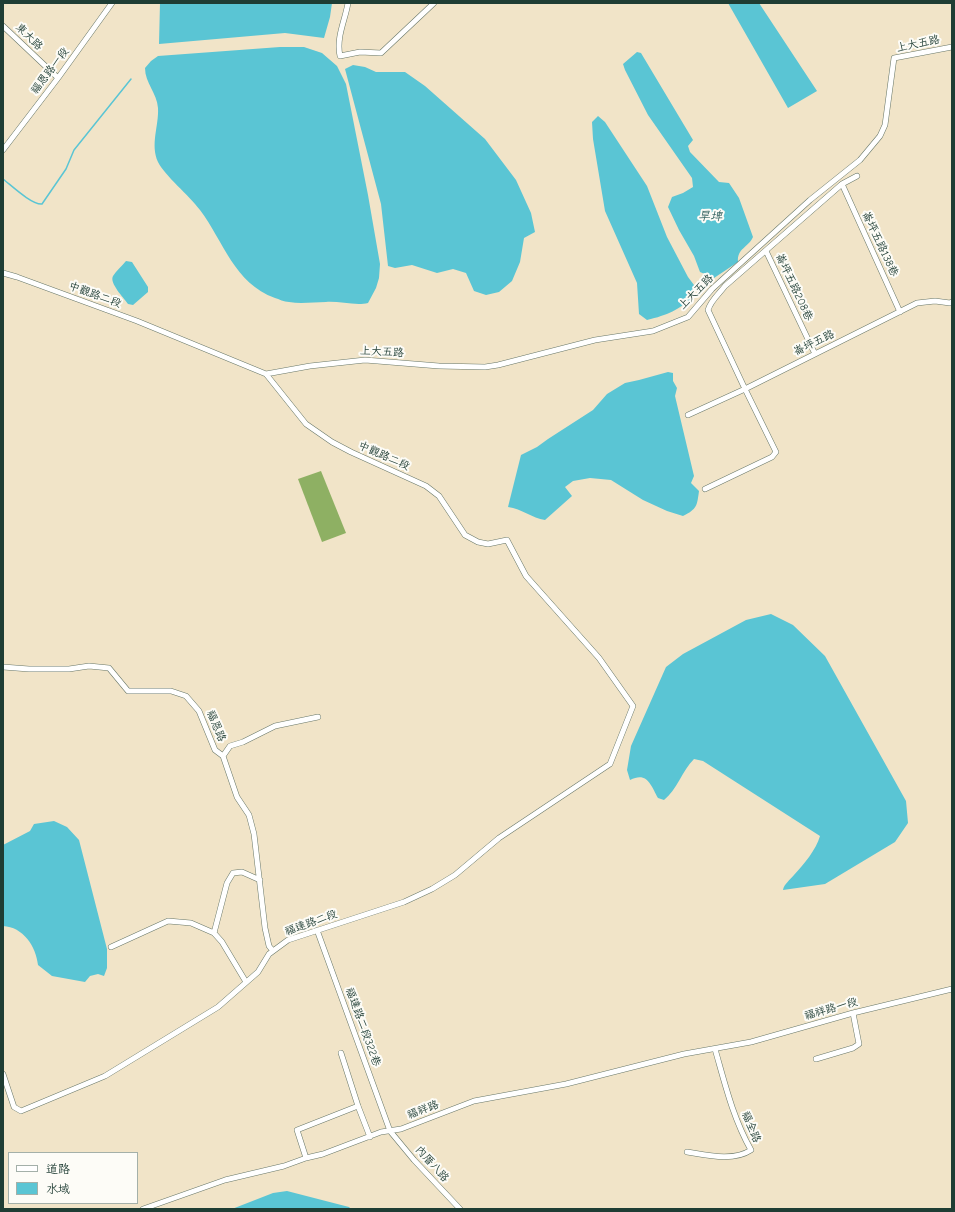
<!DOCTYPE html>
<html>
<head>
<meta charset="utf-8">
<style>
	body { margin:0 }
	#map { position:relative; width:955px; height:1212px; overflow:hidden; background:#f1e4c8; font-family:"Comic Neue","LXGW WenKai TC",sans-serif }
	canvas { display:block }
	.frame { position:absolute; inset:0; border:4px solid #1f3d34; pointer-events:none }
	.legend { position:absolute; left:8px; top:1152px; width:130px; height:52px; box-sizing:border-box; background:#fdfcf7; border:1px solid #a4b0a9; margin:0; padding:5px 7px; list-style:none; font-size:12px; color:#1f3d34 }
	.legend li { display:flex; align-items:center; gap:8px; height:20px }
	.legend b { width:20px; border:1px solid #a4b0a9 }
</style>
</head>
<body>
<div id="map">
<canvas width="955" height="1212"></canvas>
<div class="frame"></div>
<ul class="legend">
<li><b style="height:5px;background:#fff"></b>道路</li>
<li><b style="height:11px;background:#5ac5d4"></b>水域</li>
</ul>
</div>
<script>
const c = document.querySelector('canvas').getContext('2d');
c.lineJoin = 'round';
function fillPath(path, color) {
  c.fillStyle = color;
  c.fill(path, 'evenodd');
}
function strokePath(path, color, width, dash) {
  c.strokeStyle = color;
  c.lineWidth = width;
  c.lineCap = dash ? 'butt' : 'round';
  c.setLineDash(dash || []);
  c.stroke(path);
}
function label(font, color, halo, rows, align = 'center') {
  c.font = font + ' "Comic Neue","LXGW WenKai TC",sans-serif';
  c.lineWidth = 4;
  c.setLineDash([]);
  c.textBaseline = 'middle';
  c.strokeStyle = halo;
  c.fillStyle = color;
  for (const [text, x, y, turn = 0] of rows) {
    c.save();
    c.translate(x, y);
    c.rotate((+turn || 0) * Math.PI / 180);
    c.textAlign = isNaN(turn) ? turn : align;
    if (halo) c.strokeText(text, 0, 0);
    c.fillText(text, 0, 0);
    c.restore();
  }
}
fillPath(new Path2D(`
	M321,471l25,62 -24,9 -24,-63z`), '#8eb063');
fillPath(new Path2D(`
	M160,3h172l-2,14 -6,21 -39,-5 -126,11z
	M728,3h31l58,88 -29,17z
	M280,47h24l18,6 15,13 9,18 22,111 12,69 -1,14 -3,10 -8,15c-12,3 -29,-2 -42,-1 -12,0 -25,2 -37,0 -5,0 -10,-3 -14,-4 -41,-15 -51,-56 -75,-88 -11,-15 -35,-34 -42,-48 -8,-18 1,-36 0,-54 -1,-15 -13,-25 -13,-40l6,-7 7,-5z
	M637,52l4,1 52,87 -5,6 2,6 29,30 10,1 10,15 14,39c-5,11 -16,11 -15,25l-24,16 -14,-6 -6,-16 -15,-26 -11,-23 4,-10 11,-4 10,-6 -1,-9 -44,-63 -23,-45 -2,-6z
	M353,65l12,2 11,5h29l20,14 60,53 31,41 15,33 4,19 -11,6 -4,24 -8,19 -13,11 -13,3 -12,-4 -8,-18 -13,-4 -16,4 -25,-8 -17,3 -7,-2 -7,-62 -36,-135z
	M598,116l7,6 42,64 20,51 21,40 6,8 1,11c-17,14 -27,19 -48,24l-8,-6 -2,-31 -32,-72 -12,-72 -1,-17z
	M126,261l6,1 16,25v5l-15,13 -5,-1c-4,-6 -19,-21 -15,-28 3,-5 9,-10 13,-15z
	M668,372l5,1v8l4,7 -2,8 19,80 -3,7 8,8c-2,15 -2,18 -16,25l-16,-5 -24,-11 -32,-20 -21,-2 -17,3 -8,6 7,9 -27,24c-13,-2 -23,-11 -37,-13l13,-52 16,-8 11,-8 45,-29 14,-16 18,-11 14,-3z
	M771,614l22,11 32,31 81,145 2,22 -13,19 -70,42 -42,6c1,-6 7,-10 11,-15 10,-11 22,-25 26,-39l-117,-75 -9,-2c-12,12 -17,31 -30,41l-6,-2c-7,-13 -11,-27 -28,-18l-3,-10 4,-24 35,-79 17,-13 63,-34z
	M54,821l13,6 12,13 28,109v19l-3,8 -6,-2 -8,2 -5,6 -33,-6 -14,-11c-2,-19 -15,-38 -35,-39v-81l27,-14 4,-7z
	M287,1191l62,16 2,2h-119l41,-16z`), '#5ac5d4');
strokePath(new Path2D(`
	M3,179c9,7 29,26 39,25l24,-35 8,-19 57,-71`), '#5ac5d4', 1.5);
const minor = new Path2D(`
	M348,3c-3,18 -12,34 -8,53l20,-4 21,1 53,-50
	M3,26l55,52
	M3,150l55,-72 54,-75
	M842,184l58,128
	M766,251l49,103
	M3,273l14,4 120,44 129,53 40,50 26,18 19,10 75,34 13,10 26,39 13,7 10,2 19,-4 19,36 73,82 34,48 -23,58 -111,74 -44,37 -23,14 -28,13 -116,38 -19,14 -11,18 -40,35 -113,69 -84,35 -7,-4 -11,-33
	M266,374l44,-8 55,-6 74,6 46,1 13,-2 97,-25 58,-9 35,-14 24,-28 98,-89 50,-40 20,-24 5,-11 9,-67 58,-11
	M688,415l57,-26 172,-86 18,-2 15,2 2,-1
	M705,489l67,-32 4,-5 -31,-63 -37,-79c3,-10 11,-16 17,-24l117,-102 15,-8
	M3,667l26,2h40l20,-3 20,2 19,23h43l15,5 13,15 16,39 8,6 14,41 12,18 5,19 11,94 4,18 4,5
	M223,756l7,-10 13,-4 32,-16 43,-9
	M317,930l73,201 24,29 46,49
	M214,933l13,-50 6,-10 9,-1 18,8
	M111,947l57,-26 23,2 23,10 8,9 24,40
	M341,1053l17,53 12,31
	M816,1059l37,-11 6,-4 -6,-31
	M687,1152c19,3 46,10 64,-2 -18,-32 -26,-66 -36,-101
	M306,1158l-9,-28 61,-24
	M143,1209l82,-29 59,-14 22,-8 17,-4 58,-22 20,-3 73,-28 92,-17 118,-30 67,-12 102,-29 99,-24`);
strokePath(minor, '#687768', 6);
strokePath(minor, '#fff', 5);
label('11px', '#1f3d34', '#fdfcf7', [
	["東大路",29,37,44],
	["上大五路",918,44,-12],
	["福恩路一段",50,71,-53],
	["崙坪五路138巷",880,244,65],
	["崙坪五路208巷",794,287,65],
	["上大五路",696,292,-45],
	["中觀路二段",95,295,20],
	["崙坪五路",814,343,-26],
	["上大五路",382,352,3],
	["中觀路二段",384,456,24],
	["福恩路",216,726,67],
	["福達路二段",311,923,-20],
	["福祥路一段",831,1009,-16],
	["福達路二段322巷",363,1027,70],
	["福祥路",423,1110,-21],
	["福全路",751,1127,67],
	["內厝八路",432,1164,48]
]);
label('italic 12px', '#2e5f5c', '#fdfcf7', [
	["旱埤",710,217]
]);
</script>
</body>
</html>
